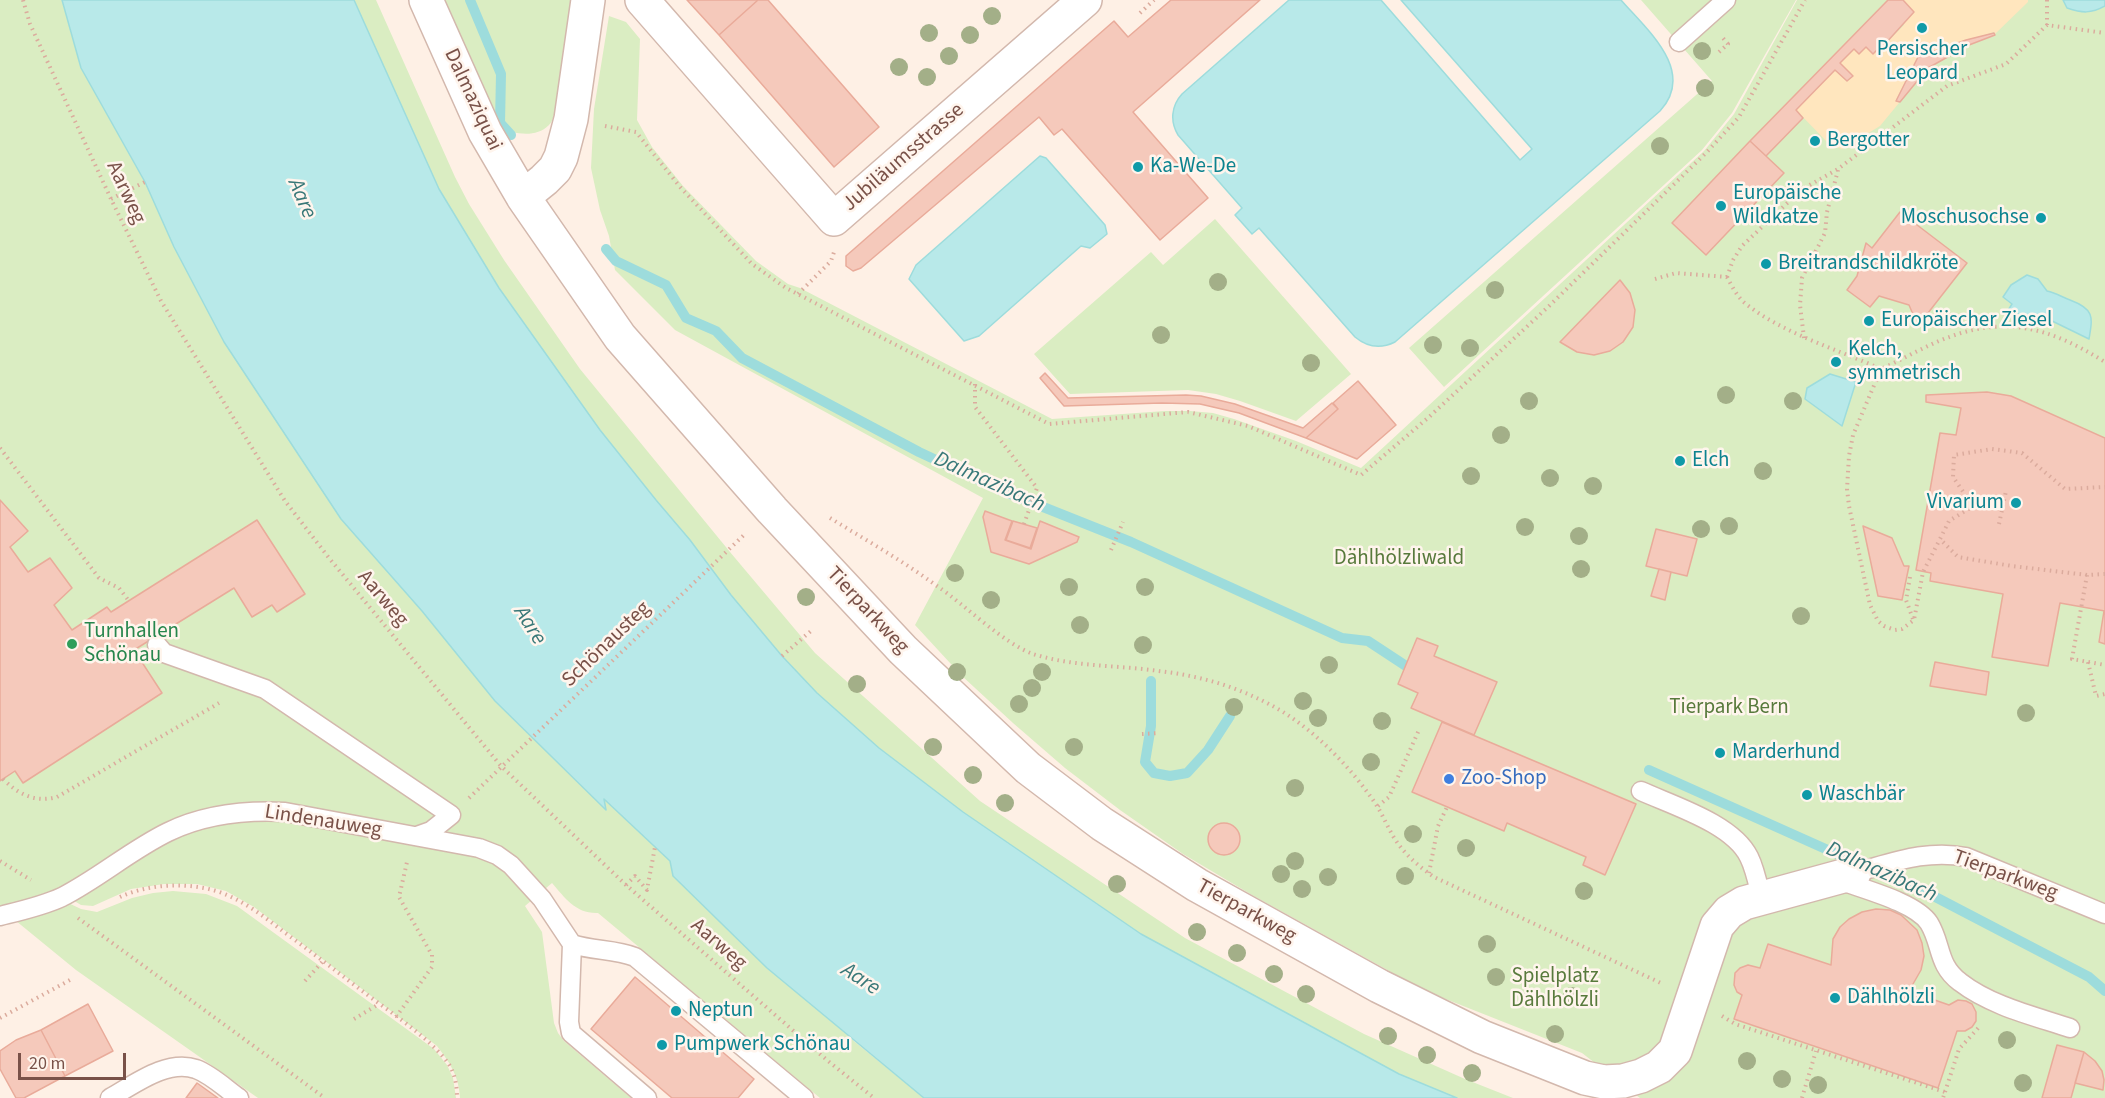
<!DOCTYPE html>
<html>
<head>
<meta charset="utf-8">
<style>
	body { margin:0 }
	#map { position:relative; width:2105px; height:1098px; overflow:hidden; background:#fef0e5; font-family:"Source Sans 3",sans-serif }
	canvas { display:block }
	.scale { position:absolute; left:18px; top:1053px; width:108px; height:27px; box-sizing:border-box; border:3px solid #795148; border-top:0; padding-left:8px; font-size:18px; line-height:21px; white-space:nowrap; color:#795148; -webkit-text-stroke:4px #fff5ed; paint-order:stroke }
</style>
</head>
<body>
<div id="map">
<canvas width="2105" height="1098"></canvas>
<div class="scale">20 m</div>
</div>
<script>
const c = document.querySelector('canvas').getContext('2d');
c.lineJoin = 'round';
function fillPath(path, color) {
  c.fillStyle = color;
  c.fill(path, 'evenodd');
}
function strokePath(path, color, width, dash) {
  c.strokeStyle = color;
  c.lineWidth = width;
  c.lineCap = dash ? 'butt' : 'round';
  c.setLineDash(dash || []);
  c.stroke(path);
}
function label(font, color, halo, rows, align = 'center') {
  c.font = font + ' "Source Sans 3",sans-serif';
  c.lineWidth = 5;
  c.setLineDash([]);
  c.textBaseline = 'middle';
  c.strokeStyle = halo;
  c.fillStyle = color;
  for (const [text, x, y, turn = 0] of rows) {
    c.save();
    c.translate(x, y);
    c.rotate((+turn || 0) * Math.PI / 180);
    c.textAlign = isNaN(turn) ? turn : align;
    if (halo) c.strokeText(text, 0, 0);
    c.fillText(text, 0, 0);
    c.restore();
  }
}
fillPath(new Path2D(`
	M0,0h62l19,68 64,114 29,65 50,95 117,177 81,92 73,90 110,108 -2,-11 67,63 3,10 182,171 69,56h-104l-222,-185c-22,1 -33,-15 -46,-30l-27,23 17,26 12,91 4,10 6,8 67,57h-171c-1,-22 -10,-35 -23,-52l-183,-139 -28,-16 -29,-7h-33l-33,5 -38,17 -12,-1 -25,-15 -56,25z
	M354,0h22l79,177 14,27 35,56 76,109 150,183 85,101 165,148 205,137 179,96 101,45 48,19h-56l-58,-24 -258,-140 -178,-122 -84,-64 -62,-55 -35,-37 -51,-61 -41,-55 -34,-40 -56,-70 -101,-142 -60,-99z
	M440,0h131l-15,108c-2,5 -3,14 -7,17 -14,14 -34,8 -51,4z
	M1641,0h155l-64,113 -30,37 -258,237 -35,-39 303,-267z
	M1797,0h308v1098h-465l-58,-45 -144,-57 -29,-14 -157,-87 -69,-41 -63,-44 -55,-42 -52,-45 -51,-47 -47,-51 68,-127 -308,-168 -60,-60 -6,-34 -9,-26 -9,-42 3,-59 15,-93 17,6 14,17 -3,81 15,27 31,39 73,75 32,23 12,4 252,131 113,-8h25l23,2 21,6 62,22 65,27 343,-317 30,-37z
	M1215,219l136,155 -55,47 -56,-20 -24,-7 -28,-4 -118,4 -36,-40 117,-102 12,13z
	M173,891l33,3 31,12 197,143 13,16 6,13 3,20h-198l-182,-128 -66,-54 50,-17 21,10 16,3 35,-14 21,-5z`), '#daedc2');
fillPath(new Path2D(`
	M1903,0h125v2l-33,32 -1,-2 -76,25 -22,43 3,3 -19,23 -38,23 -13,-5 -33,-34 39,-40 12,11 6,-5 -13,-13 14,-14 5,5 7,-7 19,-3 19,-19 -1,-2 11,-11z`), '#ffe6be');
const water = new Path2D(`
	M62,0h292l85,189 60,99 101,142 56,70 34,40 41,55 51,61 35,37 62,55 84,64 178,122 258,140 58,24h-533l-157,-130 -94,-92 -3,-15 -66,-62 2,11 -111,-109 -73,-90 -81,-92 -117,-177 -50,-95 -29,-65 -64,-114z
	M1289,0h92l139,160 12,-11 -131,-149h220c25,29 76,71 39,111l-265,231c-14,7 -28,5 -40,-5l-96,-109 -7,6 -17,-19 7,-7 -64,-73c-8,-13 -7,-29 4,-41z
	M2063,0h42v6c-14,8 -23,7 -38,2z
	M1040,156l6,2 59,67 2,9 -17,14 -9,-2 -102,90 -15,5 -55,-62 7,-14z
	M2027,275l11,4 9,12c9,2 15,6 23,9 24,9 23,16 19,39l-41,-20 -41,-7 5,-8 -9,-7 8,-12z
	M1830,374l26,8 -14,44 -37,-27 2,-11z`);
fillPath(water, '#b8e9e9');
strokePath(water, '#9ddcdc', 1.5);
strokePath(new Path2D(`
	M470,0l31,74 -1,49 11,12
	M606,249l10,12 50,24 20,33 30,13 26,27 177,94 79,37 133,53 211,96 26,3 38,25
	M1151,681v45l-6,36 9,11 16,3 17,-3 21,-23 22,-34
	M1649,770l246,110 27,10 167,87 16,14`), '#9ddcdc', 10);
const building = new Path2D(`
	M687,0h71l-39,35z
	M758,0h10l111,127 -45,40 -115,-132z
	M1171,0h89l-127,112 75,86 -48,42 -98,-111 -8,6 -15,-18 -178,151 -8,3 -7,-5v-10l268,-235 14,16z
	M1888,0h15l11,12 -29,32 -1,-1 -11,11 -7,-7 -7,7 -5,-5 -14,14 13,13 -6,5 -12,-11 -39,40 7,8 -37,38 -16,-15z
	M1994,33l1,2 -26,10 -41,23 -28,34 -4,-1 22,-44 48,-17z
	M1750,141l34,32 -78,82 -34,-32z
	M1900,212l67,51 -39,50 -13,6 -6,-14 -30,-9 -9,11 -23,-17 10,-14 9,-33 6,5z
	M1620,280l10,13 5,17 -2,17 -10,15 -13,9 -16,4 -17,-3 -17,-10z
	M1045,373l23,25 118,-3 15,1 34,8 68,24 29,-25 6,6 -32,29 -67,-25 -39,-9 -38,-1 -98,3 -24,-28z
	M1358,381l38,44 -39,34 -51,-21 32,-29 -5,-6z
	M1987,392l24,4 94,42v173l-45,-8 -12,63 -56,-9 11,-63 -73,-13 1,-8 -15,-3 24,-137 16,2 5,-27 -35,-6v-7z
	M0,500l28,31 -18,16 18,25 22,-14 22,30 -18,17 18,25 35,-23 4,5 146,-92 48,74 -28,18 -5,-7 -20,12 -18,-29 -100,62 28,43 -139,90 -8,-12 -15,10z
	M985,511l27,10 -7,19 26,9 9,-28 39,16 -2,5 -48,22 -38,-12 -8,-35z
	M1013,521l24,7 -7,20 -24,-8z
	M1863,526l29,12 12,28h5l-7,34 -24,-4z
	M1656,529l41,10 -10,37 -41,-10z
	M1659,569l12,3 -6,28 -14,-4z
	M2104,611h1v33l-6,-2z
	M1417,638l21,8 -4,10 63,26 -23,53 -63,-27 7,-15 -20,-9z
	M1935,662l54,10 -3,23 -56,-9z
	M1442,722l194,82 -31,71 -22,-10 3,-8 -79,-34 -3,8 -92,-39z
	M1208 839a16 16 0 1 1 32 0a16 16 0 1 1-32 0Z
	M1876,909l14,1 11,5 16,15 5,13 2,13 -3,14 -12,21 40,14 9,-5 8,1 6,3 4,8v9l-4,6 -7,4h-8l-19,57 -204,-69 8,-24 -5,-3 -3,-7 1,-12 5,-5 8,-3 12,3 8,-24 63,21 2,-26 7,-12 9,-8 13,-7z
	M635,977l119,102 -16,19h-66l-81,-69z
	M88,1004l25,47 -48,25 -24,-46z
	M41,1030l24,46 -41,22h-8l-16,-29v-18l16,-11z
	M2057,1045l27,7 -13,46h-29z
	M2084,1052l11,9 7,10 2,9 -1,10 -28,-7z
	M197,1083l21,15h-32z`);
fillPath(building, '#f5c9bb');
strokePath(building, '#e9ab9a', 1.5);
const lane = new Path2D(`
	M1679,42l47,-42
	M157,645l7,8 101,36 186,126 -20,16 -14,5
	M1641,791c33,15 92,33 108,66 6,12 9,27 12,40
	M1854,873c38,-10 72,-24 112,-16l139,57
	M1839,880c23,9 76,22 90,43 13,21 8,42 31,59 31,24 74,34 110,46
	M0,916c20,-5 43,-10 62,-19 37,-19 69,-47 106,-65 37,-18 77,-22 117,-20l194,36 18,7 14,10 31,34 30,45 -3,78 2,11 76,65
	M572,944c21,7 43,5 63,13l169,141
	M110,1098c25,-14 57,-39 86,-29 16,6 30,20 43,29`);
const street = new Path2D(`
	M426,0l59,132 38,65 97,140 152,173 131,140 125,118 74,56 95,61 182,101 103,51 103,41 19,4 19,-1 18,-5 18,-9 16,-16 42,-125 12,-14 15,-9 110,-30
	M642,0l192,219 251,-219
	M523,197l21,-17 11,-11 6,-12 10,-38 17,-119`);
strokePath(lane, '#d3b8ad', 21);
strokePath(street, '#d3b8ad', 36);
strokePath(new Path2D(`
	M23,0l7,24 81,175 50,102 124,200 44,57 172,208 125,119 202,176 46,37
	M2047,0v25
	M1140,13l14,-13
	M1719,52l9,-8 -5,-6
	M605,126l31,6 45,56 71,76 34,24 263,136 139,-12 60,14 113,49 68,-58 118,-109 159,-155 33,-36 66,-117
	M111,199l34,-17
	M1727,277l6,-17 9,-14 59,-56 37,-21 109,-83 59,-22 41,-39 58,8
	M1727,277c5,9 10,20 19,27 38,30 91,45 135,65 20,-9 39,-20 58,-28 64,-27 110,-14 166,21
	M1655,279l21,-6 51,4
	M798,294l33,-33 3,-9
	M1804,338l-4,-33 2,-27 23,-45 2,-21 11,-42
	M1881,369l-28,66 -4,21 -2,33 2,17 21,99 8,16 6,5 11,4 7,-1 12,-9 9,-48 17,-33
	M975,384v23l62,81 -13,36
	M0,448l99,130 20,10 10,13
	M1973,506l28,-1
	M830,518c36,22 73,43 107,68 28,19 66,57 96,68 41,13 84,11 126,17 44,5 86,18 124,41 35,22 66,54 90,88 8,11 13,24 20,36 10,17 25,30 41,41l229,107
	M1999,524l7,-33
	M1111,550l12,-28
	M2105,574l-18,1 -15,84 33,6
	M2087,575l-75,-9 -54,-9 -18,-18 9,-18 24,-15 -20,-29 1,-22 38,-6 30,4 43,36 40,-2
	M1910,577l-4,23 7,19
	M782,656l30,-26
	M2088,662l8,34 9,-2
	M1142,734l17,-1
	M3,779c15,15 32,24 54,18l162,-94
	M469,798l277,-265
	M1378,806l11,-9 30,-67
	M0,861l31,19
	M1429,873l9,-47 9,-19
	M626,885l9,-9 12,14 8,-43
	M120,897c30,-14 75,-16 107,-2 21,9 39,23 57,37 26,19 51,38 77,58 26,20 68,47 87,73 7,10 9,23 9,35
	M78,918l247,180
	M305,981l18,-20
	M1722,1016l13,8 210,68 -2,6
	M396,1017l36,-50v-12l-33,-58 8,-35
	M0,1018l70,-38
	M354,1019l25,-15
	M1945,1092l14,-43 22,-24
	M1802,1098l14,-47`), '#dbab9d', 4, [1.5, 4.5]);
strokePath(lane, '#fff', 18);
strokePath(street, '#fff', 33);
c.fillStyle = '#a3af88';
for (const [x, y] of [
	[992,16],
	[929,33],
	[970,35],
	[1702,51],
	[949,56],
	[899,67],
	[927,77],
	[1705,88],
	[1660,146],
	[1218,282],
	[1495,290],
	[1161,335],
	[1433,345],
	[1470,348],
	[1311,363],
	[1726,395],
	[1529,401],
	[1793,401],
	[1501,435],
	[1763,471],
	[1471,476],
	[1550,478],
	[1593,486],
	[1729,526],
	[1525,527],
	[1701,529],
	[1579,536],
	[1581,569],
	[955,573],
	[1069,587],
	[1145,587],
	[806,597],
	[991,600],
	[1801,616],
	[1080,625],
	[1143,645],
	[1329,665],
	[957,672],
	[1042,672],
	[857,684],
	[1032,688],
	[1303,701],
	[1019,704],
	[1234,707],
	[2026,713],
	[1318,718],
	[1382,721],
	[933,747],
	[1074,747],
	[1371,762],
	[973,775],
	[1295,788],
	[1005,803],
	[1413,834],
	[1466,848],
	[1295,861],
	[1281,874],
	[1405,876],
	[1328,877],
	[1117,884],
	[1302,889],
	[1584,891],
	[1197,932],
	[1487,944],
	[1237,953],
	[1274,974],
	[1496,977],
	[1306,994],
	[1572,996],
	[1555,1034],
	[1388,1036],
	[2007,1040],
	[1427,1055],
	[1747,1061],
	[1472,1073],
	[1782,1079],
	[2023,1083],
	[1818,1085]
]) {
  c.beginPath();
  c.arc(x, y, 9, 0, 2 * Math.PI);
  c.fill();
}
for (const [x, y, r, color] of [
	[1922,28,6,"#0f9aa8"],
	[1815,141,6,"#0f9aa8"],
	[1138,167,6,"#0f9aa8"],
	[1721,206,6,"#0f9aa8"],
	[2041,218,6,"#0f9aa8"],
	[1766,264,6,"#0f9aa8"],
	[1869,321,6,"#0f9aa8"],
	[1836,362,6,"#0f9aa8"],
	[1680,461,6,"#0f9aa8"],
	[2016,503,6,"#0f9aa8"],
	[72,644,6,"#2e9e5b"],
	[1720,753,6,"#0f9aa8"],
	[1449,779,6,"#3f7fe0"],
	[1807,795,6,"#0f9aa8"],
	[1835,998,6,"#0f9aa8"],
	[676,1011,6,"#0f9aa8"],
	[662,1045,6,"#0f9aa8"]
]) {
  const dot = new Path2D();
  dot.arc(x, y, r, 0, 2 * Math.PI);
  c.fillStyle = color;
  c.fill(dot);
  strokePath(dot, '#fff5ed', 2);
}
label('21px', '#0d838f', '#fff5ed', [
	["Persischer",1922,50,"center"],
	["Leopard",1922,74,"center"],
	["Bergotter",1827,141],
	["Ka-We-De",1150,167],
	["Europäische",1733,194],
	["Wildkatze",1733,218],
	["Moschusochse",2029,218,"right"],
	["Breitrandschildkröte",1778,264],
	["Europäischer Ziesel",1881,321],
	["Kelch,",1848,350],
	["symmetrisch",1848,374],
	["Elch",1692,461],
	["Vivarium",2004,503,"right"],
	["Marderhund",1732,753],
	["Waschbär",1819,795],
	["Dählhölzli",1847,998],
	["Neptun",688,1011],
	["Pumpwerk Schönau",674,1045]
], 'left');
label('21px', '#795148', '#fff5ed', [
	["Dalmaziquai",472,100,65],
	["Jubiläumsstrasse",904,158,-41],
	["Aarweg",125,193,65],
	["Aarweg",382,599,50],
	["Tierparkweg",867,611,47],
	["Schönausteg",607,645,-44],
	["Lindenauweg",323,822,9],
	["Tierparkweg",2005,876,20],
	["Tierparkweg",1246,912,29],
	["Aarweg",718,945,41]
]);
label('21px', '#587a3c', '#fff5ed', [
	["Dählhölzliwald",1399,559],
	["Tierpark Bern",1729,708],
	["Spielplatz",1555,977],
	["Dählhölzli",1555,1001]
]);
label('21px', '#27864d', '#fff5ed', [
	["Turnhallen",84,632],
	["Schönau",84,656]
], 'left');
label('21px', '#366cbe', '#fff5ed', [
	["Zoo-Shop",1461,779]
], 'left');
label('italic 22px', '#387878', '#fff5ed', [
	["Aare",301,199,67],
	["Dalmazibach",989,483,24],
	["Aare",529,626,58],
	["Dalmazibach",1881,873,24],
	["Aare",860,980,33]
]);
</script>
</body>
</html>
